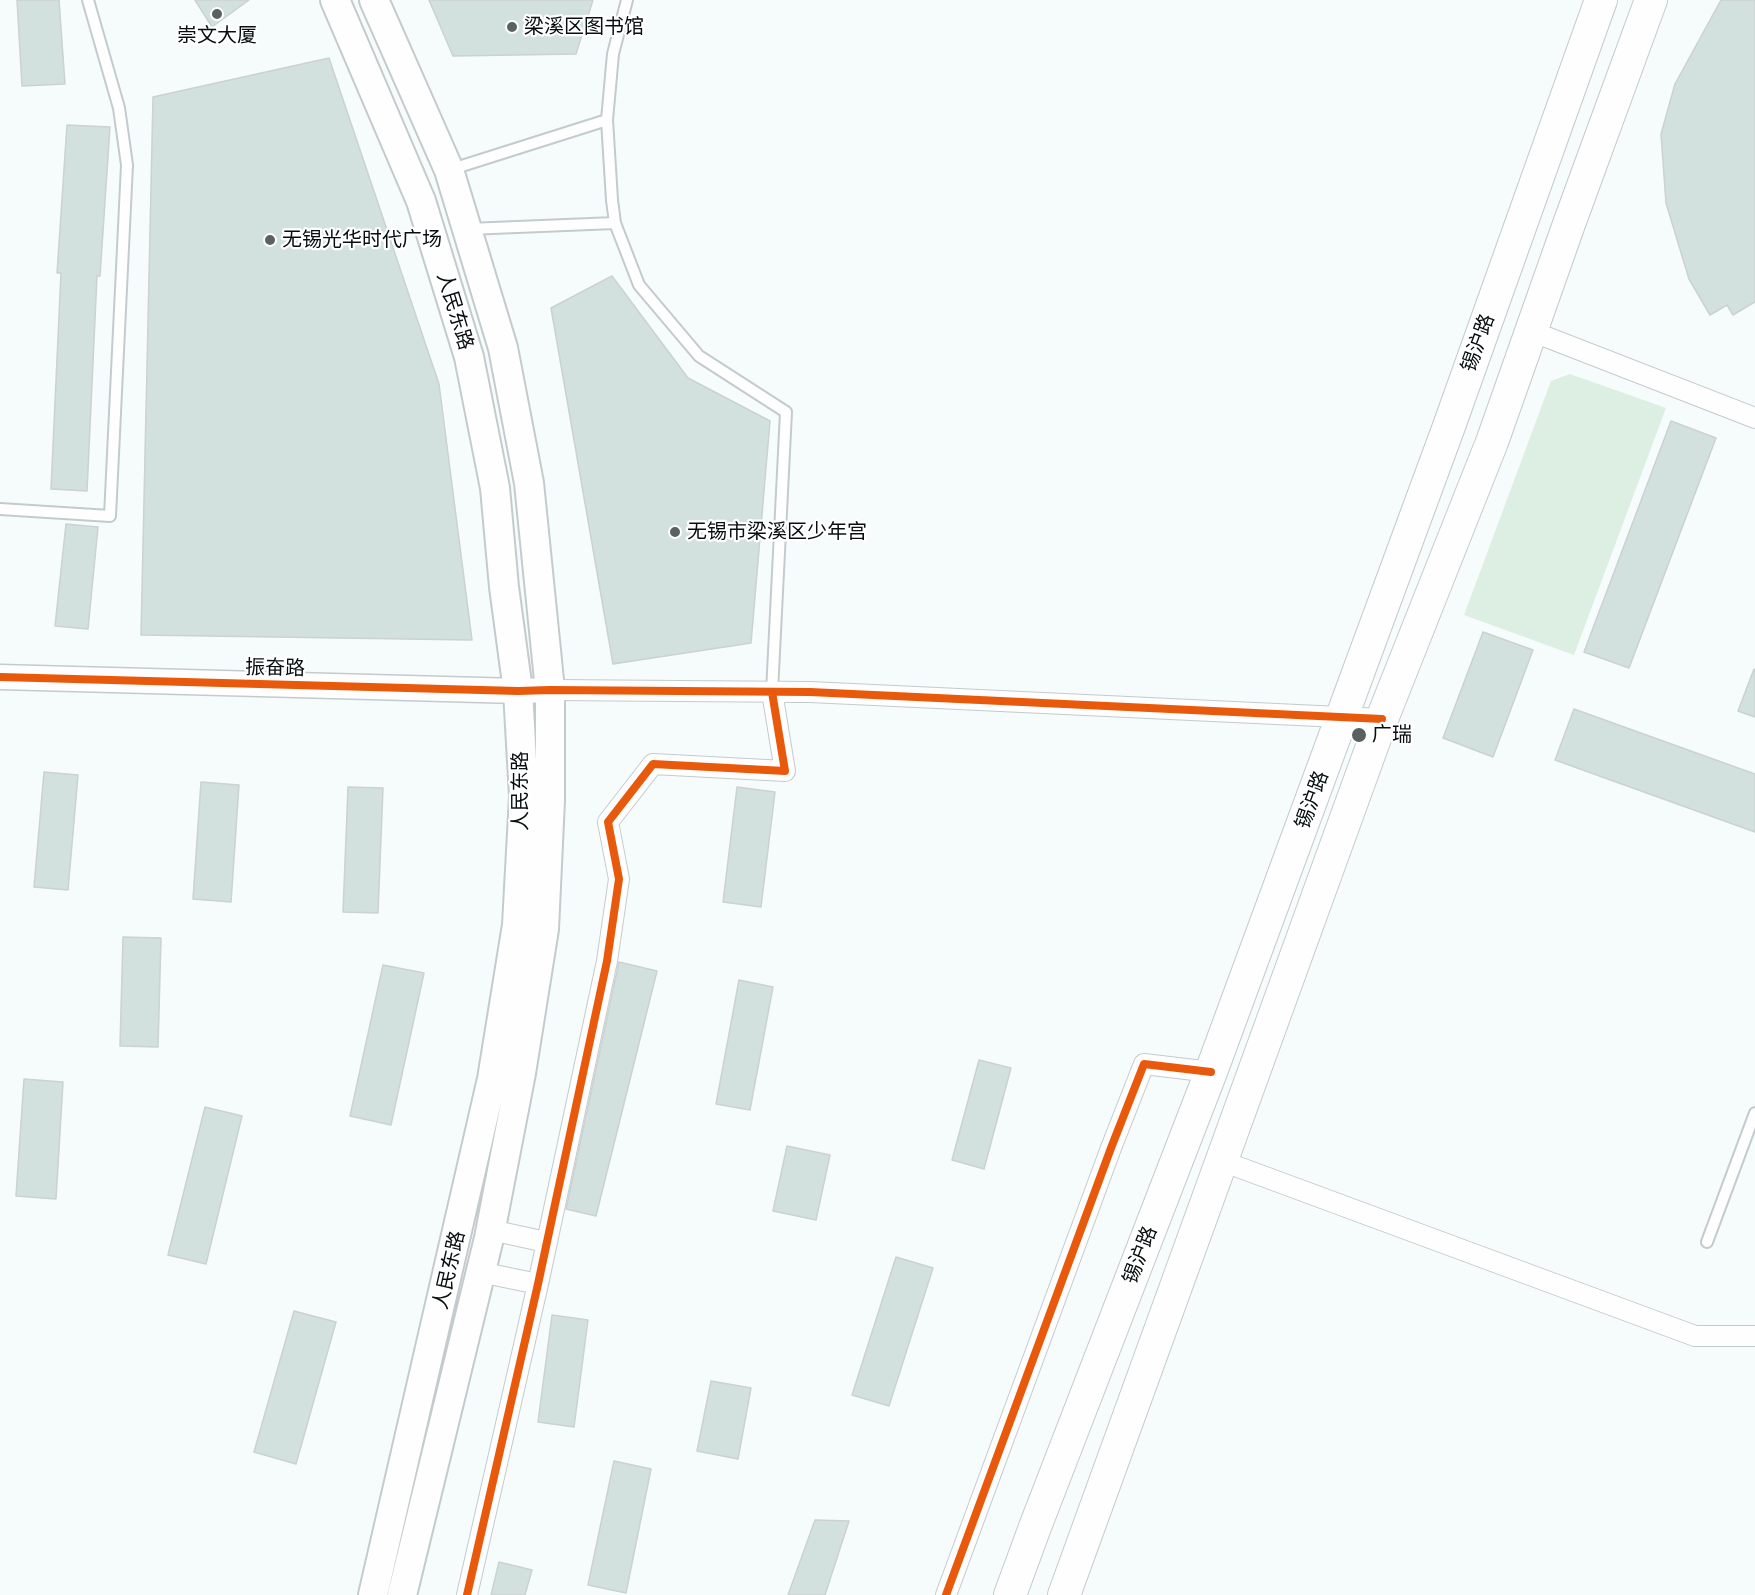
<!DOCTYPE html>
<html>
<head>
<meta charset="utf-8">
<style>
	body { margin:0 }
	canvas { display:block; background:#f6fbfc }
</style>
</head>
<body>
<canvas width="1755" height="1595"></canvas>
<script>
const c = document.querySelector('canvas').getContext('2d');
c.lineJoin = 'round';
function fillPath(path, color) {
  c.fillStyle = color;
  c.fill(path, 'evenodd');
}
function strokePath(path, color, width, dash) {
  c.strokeStyle = color;
  c.lineWidth = width;
  c.lineCap = dash ? 'butt' : 'round';
  c.setLineDash(dash || []);
  c.stroke(path);
}
function label(font, color, halo, rows, align = 'center') {
  c.font = font + ' "Asap Condensed","Noto Sans SC",sans-serif';
  c.lineWidth = 4.5;
  c.setLineDash([]);
  c.textBaseline = 'middle';
  c.strokeStyle = halo;
  c.fillStyle = color;
  for (const [text, x, y, turn = 0] of rows) {
    c.save();
    c.translate(x, y);
    c.rotate((+turn || 0) * Math.PI / 180);
    c.textAlign = isNaN(turn) ? turn : align;
    if (halo) c.strokeText(text, 0, 0);
    c.fillText(text, 0, 0);
    c.restore();
  }
}
fillPath(new Path2D(`
	M1570,374l96,34 -92,247 -110,-40 87,-234z`), '#ddefe2');
const building = new Path2D(`
	M17,0h42l6,84 -43,2z
	M195,0h54l-37,27z
	M429,0h164l-17,54 -123,2z
	M1721,0h34v302l-22,13 -6,-10 -17,10 -21,-36 -23,-76 -5,-69 14,-50z
	M329,58l110,326 33,256 -331,-5 12,-538z
	M67,125l43,2 -10,149h-3l-10,215 -36,-2 10,-216h-4z
	M612,276l76,102 82,43 -19,222 -138,21 -62,-356z
	M1671,421l45,17 -87,230 -45,-16z
	M66,524l32,3 -10,102 -33,-3z
	M1483,632l50,18 -40,107 -50,-19z
	M1754,669l1,1v47l-17,-6z
	M1574,709l181,65v58l-200,-72z
	M44,772l34,3 -10,115 -34,-3z
	M201,782l38,3 -8,117 -38,-3z
	M348,787l35,1 -5,125 -35,-1z
	M737,787l38,5 -14,115 -38,-5z
	M123,937l38,1 -3,109 -38,-1z
	M619,962l38,9 -61,245 -30,-7z
	M383,965l41,8 -33,152 -41,-9z
	M739,980l34,7 -23,123 -34,-6z
	M979,1060l32,8 -27,101 -32,-9z
	M24,1079l39,3 -7,117 -40,-3z
	M205,1107l37,9 -36,148 -38,-9z
	M787,1146l43,9 -14,65 -43,-9z
	M896,1257l37,11 -44,138 -37,-11z
	M294,1311l42,11 -40,142 -42,-12z
	M552,1315l36,5 -14,107 -36,-5z
	M711,1381l40,7 -13,71 -41,-8z
	M614,1461l37,8 -25,124 -38,-8z
	M815,1520l34,1 -24,74h-37z
	M499,1562l33,8 -7,25h-34z`);
fillPath(building, '#d2e1de');
strokePath(building, '#cbd2d1', 1.5);
const service = new Path2D(`
	M449,170l158,-50 6,-66 14,-54
	M615,223l24,62 60,71 87,56 -14,280
	M468,229l147,-6 -3,-23 -5,-80
	M0,509l110,7 17,-351 -8,-57 -31,-108
	M1707,1242l48,-129`);
const minor = new Path2D(`
	M1531,331l224,87
	M550,690l260,2 572,27
	M1222,1161l473,175h60
	M491,1230l55,12
	M480,1272l58,12
	M467,1595l71,-311 69,-323 12,-82 -11,-57 45,-58 132,7 -13,-79
	M946,1595l165,-447 33,-84 67,8`);
const tertiary = new Path2D(`
	M0,677l518,14 32,-1`);
const secondary = new Path2D(`
	M335,0l86,201 48,156 26,131 9,99 14,104 6,105 -7,129 -25,154 -119,516
	M374,0l75,170 54,178 26,135 21,207v110l-6,129 -23,144 -32,165 -87,357`);
const primary = new Path2D(`
	M1010,1595l25,-68 176,-455 237,-643 153,-429
	M1064,1595l318,-876 110,-277 77,-218 82,-224`);
strokePath(service, '#c4cbcd', 14);
strokePath(minor, '#c4cbcd', 22);
strokePath(tertiary, '#c4cbcd', 27);
strokePath(secondary, '#c4cbcd', 32);
strokePath(primary, '#c4cbcd', 34);
strokePath(service, '#fefeff', 10);
strokePath(minor, '#fefeff', 20);
strokePath(tertiary, '#fefeff', 24);
strokePath(secondary, '#fefeff', 28);
strokePath(primary, '#fefeff', 32);
strokePath(new Path2D(`
	M0,677l518,14 32,-1 260,2 572,27
	M467,1595l71,-311 69,-323 12,-82 -11,-57 45,-58 132,7 -13,-79
	M946,1595l165,-447 33,-84 67,8`), '#e8590c', 8);
for (const [x, y, r, color] of [
	[217,14,6,"#5a6162"],
	[512,27,6,"#5a6162"],
	[270,240,6,"#5a6162"],
	[675,532,6,"#5a6162"],
	[1359,735,8,"#5a6162"]
]) {
  const dot = new Path2D();
  dot.arc(x, y, r, 0, 2 * Math.PI);
  c.fillStyle = color;
  c.fill(dot);
  strokePath(dot, '#fff', 2);
}
label('20px', '#060e0f', '#fff', [
	["梁溪区图书馆",524,27],
	["崇文大厦",217,36,"center"],
	["无锡光华时代广场",282,240],
	["无锡市梁溪区少年宫",687,532],
	["广瑞",1372,735]
], 'left');
label('20px', '#060e0f', '#fff', [
	["人民东路",455,311,73],
	["锡沪路",1478,343,-70],
	["振奋路",275,668,1],
	["人民东路",521,791,-90],
	["锡沪路",1312,800,-70],
	["锡沪路",1140,1255,-69],
	["人民东路",449,1270,-77]
]);
</script>
</body>
</html>
